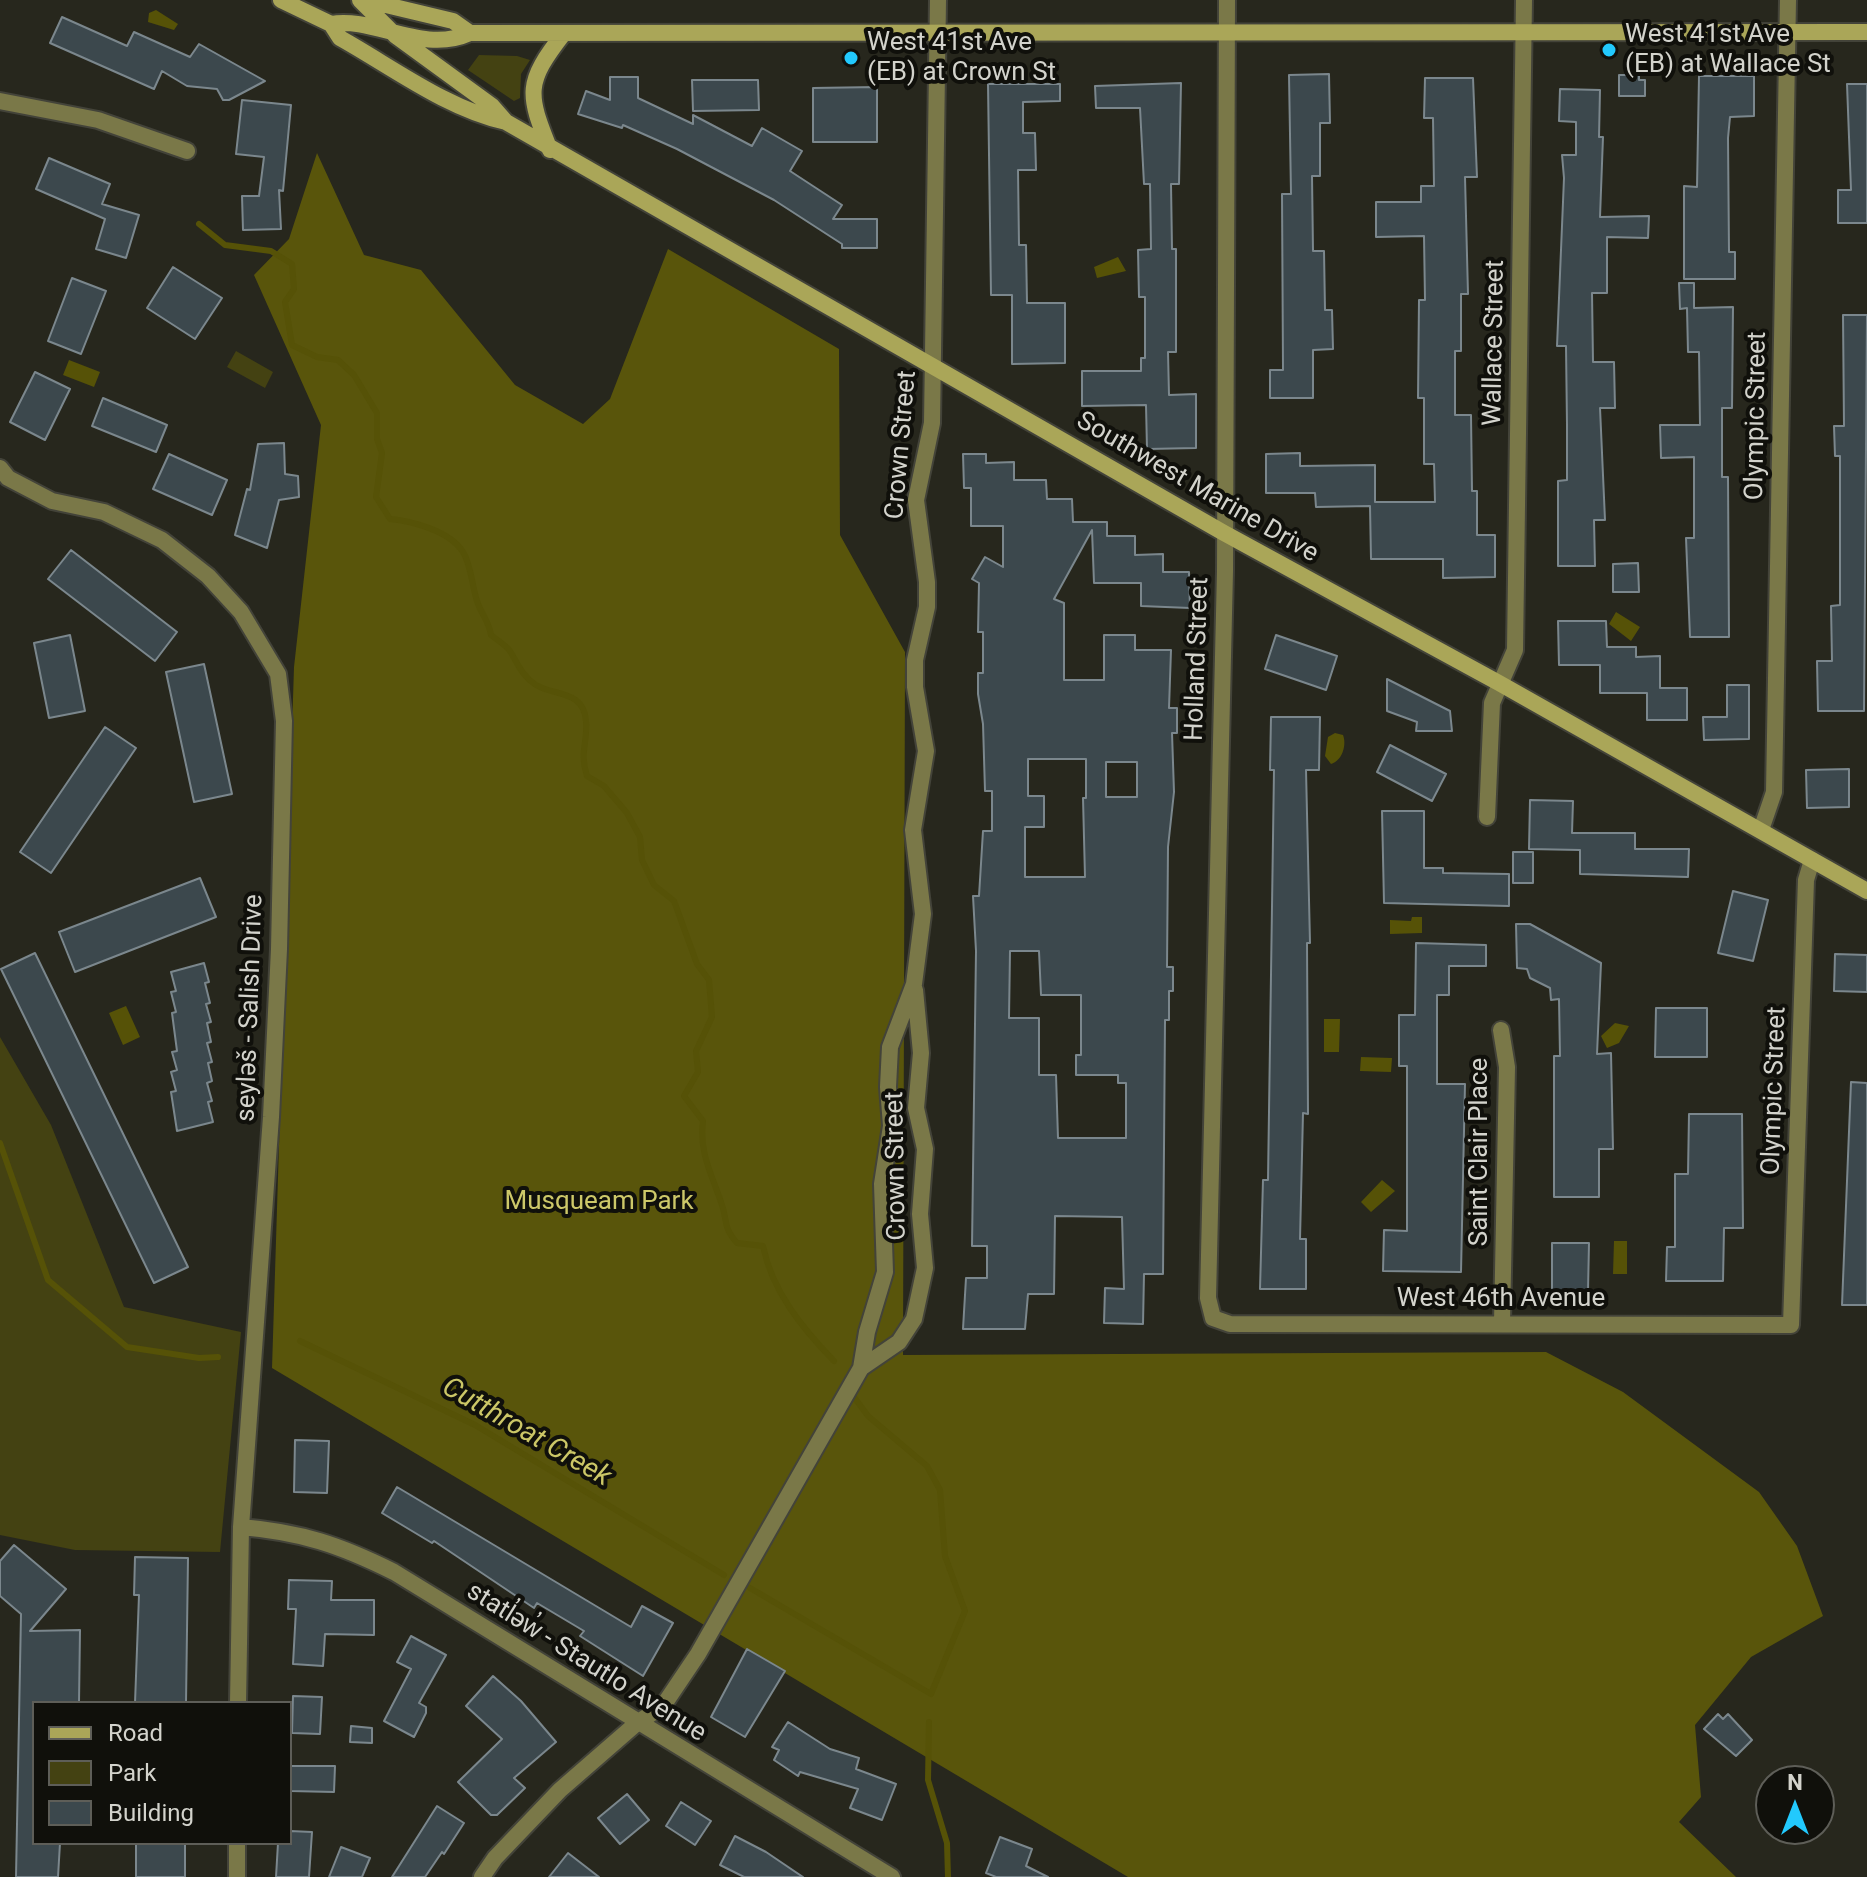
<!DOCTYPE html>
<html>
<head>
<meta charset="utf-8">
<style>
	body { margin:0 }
	#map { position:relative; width:1867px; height:1877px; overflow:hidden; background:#27271d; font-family:Roboto,sans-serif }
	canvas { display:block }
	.legend { position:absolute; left:32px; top:1701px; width:260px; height:144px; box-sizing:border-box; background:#10100b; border:2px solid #5e5e58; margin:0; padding:10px 14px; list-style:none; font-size:24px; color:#d3d3cc }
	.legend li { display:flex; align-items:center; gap:16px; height:40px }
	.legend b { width:40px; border:2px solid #5e5e58 }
	.north { position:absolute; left:1755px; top:1765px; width:80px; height:80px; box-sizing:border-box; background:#10100b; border:2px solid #5e5e58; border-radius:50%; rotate:0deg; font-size:22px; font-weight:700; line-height:32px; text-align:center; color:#d3d3cc }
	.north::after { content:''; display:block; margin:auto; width:28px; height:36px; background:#22c9fd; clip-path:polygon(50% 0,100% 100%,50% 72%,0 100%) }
</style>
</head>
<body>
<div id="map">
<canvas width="1867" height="1877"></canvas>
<ul class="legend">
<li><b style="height:10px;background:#aaa658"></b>Road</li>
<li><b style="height:22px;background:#444212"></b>Park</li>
<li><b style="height:22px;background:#3c484d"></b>Building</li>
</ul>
<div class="north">N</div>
</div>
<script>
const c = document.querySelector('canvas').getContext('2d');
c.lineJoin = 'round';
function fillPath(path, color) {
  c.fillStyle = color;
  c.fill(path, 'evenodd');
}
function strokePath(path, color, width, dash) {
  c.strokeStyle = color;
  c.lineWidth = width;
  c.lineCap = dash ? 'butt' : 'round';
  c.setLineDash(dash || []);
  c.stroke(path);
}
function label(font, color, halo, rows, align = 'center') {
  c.font = font + ' Roboto,sans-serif';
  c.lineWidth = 8;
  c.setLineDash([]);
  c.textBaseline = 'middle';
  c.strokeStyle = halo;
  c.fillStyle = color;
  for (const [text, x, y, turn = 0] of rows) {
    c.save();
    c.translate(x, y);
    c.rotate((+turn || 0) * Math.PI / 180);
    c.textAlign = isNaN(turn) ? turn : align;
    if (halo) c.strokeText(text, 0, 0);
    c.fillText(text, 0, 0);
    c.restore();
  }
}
fillPath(new Path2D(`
	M479,55l38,1 13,4 -9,14 -1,24 -6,3 -46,-31z
	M236,351l37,21 -8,16 -38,-21z
	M0,1037l51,88 73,182 117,25 -21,220 -145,-2 -75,-15z`), '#444212');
fillPath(new Path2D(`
	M317,153l47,102 57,15 94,115 68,39 27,-25 58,-150 171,100 1,186 65,117 -2,703 643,-3 77,40 136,100 38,54 26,70 -72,41 -56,68 6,72 -22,25 57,55h-608l-856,-509 22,-701 27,-242 -67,-150 35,-36z`), '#59550b');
fillPath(new Path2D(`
	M156,10l22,14 -4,6 -26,-8 1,-9z
	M1118,257l8,14 -29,7 -3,-11z
	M69,360l31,12 -6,15 -31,-12z
	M1616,612l24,15 -9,14 -22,-17z
	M1335,733l8,2c4,10 -1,26 -12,29l-6,-8 3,-19z
	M1412,917h10v16l-32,1v-14l21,1z
	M126,1006l14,31 -17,8 -14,-32z
	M1324,1019h16l-1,33h-15z
	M1615,1023l14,3 -10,17 -12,5 -6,-12z
	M1361,1057l31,1 -1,14 -31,-1z
	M1382,1180l13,11 -24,21 -10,-10z
	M1614,1241h13v33h-14z`), '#565207');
strokePath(new Path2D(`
	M199,224l26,21 46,6 21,13 2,25 -9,13 7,43 25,12 21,3 16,15 23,38v26l5,14 -6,44 14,22c22,2 60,12 73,33 8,12 9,34 14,49 4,13 12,20 14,34 6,5 15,10 19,16 8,13 12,25 26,34 18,11 48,5 50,36 2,22 -7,31 1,55l17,10 23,27 13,24 2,23 12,25 20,16 23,63 12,16 3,37 -16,34 2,21 -14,24 19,25c-4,31 8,52 18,81 7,18 1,24 16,41l26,3c9,45 39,82 71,115
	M0,1143l48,137 79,67 72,11 19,-1
	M300,1341l175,84 249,150
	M750,1588l181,106 34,-83 -20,-55 -5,-66 -13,-24 -59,-50 -14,-19
	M929,1722l-1,58 19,63 1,34`), '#565207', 6);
const building = new Path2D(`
	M62,17l65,29 7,-14 56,25 9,-13 66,37 -36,19h-6l-6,-11 -30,-3 -25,-15 -8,18 -104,-46z
	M1329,74l1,49h-10v53h-8l1,75h11l1,59h7l1,39 -20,1v48h-43v-28h13l-1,-176h9l-2,-119z
	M1619,75h20v5h6v16h-26z
	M1699,76h55v40l-24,1 -2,21 1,114h6v27h-51v-93l13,1z
	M610,77h28v21l55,26v-9l59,31 10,-18 40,23 -12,20 52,34 -9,14h44v29h-35v-4l-68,-44 -97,-51 -54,-24 -1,3 -44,-14 8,-23 24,9z
	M1425,78h48l4,99h-12l3,117h-7v57h-6v64h16l1,76h5v44h18v42l-52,1v-19h-72l-1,-53 -54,1 -1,-14h-49v-39l34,-1v13l75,-1v37h60l-1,-38h-10v-66h-6l1,-98h6l-1,-64 -48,1v-35h45v-16h13l-1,-68h-9z
	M692,80h66l1,30 -66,1z
	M1181,83l-2,101h-8l1,65h4v103h-8l1,43 27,-1v54l-49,1 -1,-44 -64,1v-35h59v-13h4v-61h-6l-1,-47 13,-1 -1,-65h-6l-4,-76h-44l-1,-22z
	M988,84h72v17l-37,1v31h12l1,37h-18l1,75h7l1,58h38v60l-53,1v-69h-21z
	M1847,84h20v139h-29v-33h13z
	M877,87v55h-64v-54z
	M1560,89l40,1 -1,47h4l-3,80 49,-1 -1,22 -41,-1v56h-15l1,69h21l1,46h-15l5,112h-11l1,46h-37v-85l9,-1v-55l-1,-79h-9l7,-168 -2,-23h14v-33l-17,-1z
	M242,100l49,5 -8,86 -4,-1 2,39 -38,1 -1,-34h17l5,-39 -28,-3z
	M49,158l61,26 -8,20 37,11 -13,43 -30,-9 9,-30 -69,-30z
	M173,267l49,31 -27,41 -48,-31z
	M72,278l34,13 -25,63 -33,-13z
	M1679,283h15v25l39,-1 -1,101h-10v69h6l1,160h-39l-4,-99h8v-81l-33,1 -1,-33h40l-1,-73h-11l-1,-44 -7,1z
	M1843,315h24l-3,396h-46l-1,-50h15l-1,-55 9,-1v-149h-5l-1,-30h10z
	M35,372l35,17 -25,51 -35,-18z
	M103,398l64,27 -11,27 -64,-26z
	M284,443l1,31 13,2 1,21 -20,3 -12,48 -32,-13 12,-46 3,1 8,-46z
	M169,454l58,26 -15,35 -59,-26z
	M963,454h23v9l28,-1v18h32l1,19h25l1,23h34v14h28v19l28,-1v18h26l1,36 -49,-2v-23h-47l-2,-53 -38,69 10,4v77h40v-45h31v15h36l-2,58h8v25h-5l2,59 -6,55 -1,120h6v24h-4v29h-4l-2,254h-19l-1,50 -39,-1 1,-35 19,1 -2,-72 -67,-1 -1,78h-26l-3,35h-62l3,-51h21v-32h-15l4,-295 -3,-55h6l4,-65h9v-40h-7l-2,-67 -5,-30v-21h5v-41h-5l1,-49 -7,-4 13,-22 18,10v-41h-32v-38h-7zM1028,759h58v39h-3l2,79h-60v-50h19v-31h-16zM1106,762h31v35h-31zM1010,951h29l2,44h40v60h-5v20h42v8h8v55h-68l-2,-63h-17v-57h-30z
	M71,550l106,82 -22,29 -107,-82z
	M1638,563l1,29h-26v-28z
	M1558,621h48l1,26h29v10l24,-1v32h27v32h-40v-27h-47v-28h-41z
	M70,635l15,76 -36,7 -15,-75z
	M1276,635l61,21 -11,34 -61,-21z
	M204,664l28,130 -38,8 -28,-130z
	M1387,679l63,32 2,20h-36l1,-9 -30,-11z
	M1727,685h22v54l-45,1 -1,-23h24z
	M1271,717h49l-1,53h-13l4,173h-3l1,171 -5,-1 -3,126h6v50h-46l3,-109h5l6,-410h-4z
	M105,727l31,21 -85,125 -31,-21z
	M1390,745l56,29 -14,27 -55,-29z
	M1849,769v38l-42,1 -1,-38z
	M1530,800l43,1 -1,32h63v16h54l-1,28 -108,-3v-24l-51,-1z
	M1382,811h42v57h19v5l66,1v32l-125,-3z
	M1513,852h20v31h-20z
	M200,878l16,39 -141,55 -16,-40z
	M1733,891l35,9 -15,61 -35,-8z
	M1516,924h14l71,39 -4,91 14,-1 2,96h-14v48h-45v-141h6l-1,-57 -8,1 -1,-12 -20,-10 -3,-9 -10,-1z
	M1416,943l70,2v21h-37v29h-12v89h28l-4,188 -78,-1 1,-41 23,1v-165h-8v-51h16z
	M35,953l153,314 -34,16 -153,-314z
	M1835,954l32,1v37l-33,-1z
	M204,963l5,19 -4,1 5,20 -4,1 5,18 -4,1 4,19 -4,1 5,19 -4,1 4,18 -5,2 5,18 -4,1 5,20 -36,9 -6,-39 5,-1 -5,-19 6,-2 -5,-18 5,-1 -5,-38 4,-1 -5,-20 5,-1 -5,-19z
	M1656,1008h51v49h-52z
	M1851,1082l16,1v222h-25z
	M1689,1114h53l1,114h-19l-1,53h-57l1,-34h8v-73h13z
	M1552,1243h37l-1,48h-36z
	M295,1440l34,1 -2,52 -33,-1z
	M397,1487l234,140 11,-21 31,17 -30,53 -63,-40 4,-5 -47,-28 -3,5 -100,-67 -2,2 -50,-30z
	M14,1545l52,44 -36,42 50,-1 -1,73h-45v140h26l-2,34h-42l5,-263 -21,-18v-35z
	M135,1557l53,1 -2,145h-51l4,-108h-5z
	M289,1580l43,1 -1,19h43v35l-49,-1 -2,32 -30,-2 3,-55h-8z
	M411,1636l35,19 -27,48 7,4v6l-12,24 -30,-16 27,-52 -14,-7z
	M747,1649l38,22 -40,66 -34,-20z
	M493,1676l28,25 35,41 -42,36 11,10 -28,27h-6l-33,-33 44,-43 -36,-33z
	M293,1696l29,1 -2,37 -28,-1z
	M1718,1714l5,5 5,-5 24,26 -16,16 -32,-27z
	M788,1722l42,27 29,9 -3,11 40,15 -14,36 -32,-12 8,-19 -58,-17 -2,4 -24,-16 5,-10 -7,-3z
	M351,1726l21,2v15l-22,-1z
	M291,1766h44l-1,26 -44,-1z
	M627,1794l22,26 -29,24 -22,-26z
	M681,1802l30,19 -16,24 -29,-19z
	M437,1806l27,17 -20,31 -2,-2 -17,25h-33z
	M290,1831l22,1 -3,45h-33l2,-34h12z
	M735,1836l31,16 37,25h-59l-24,-12z
	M1000,1837l32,12 -6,17 22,11h-52l-10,-4z
	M136,1843h49v34h-49z
	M341,1847l29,11 -8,19h-33z
	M568,1853l31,24h-50z`);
fillPath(building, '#3c484d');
strokePath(building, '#7b878d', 2);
const minor = new Path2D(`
	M1227,0l-2,571 -17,727 5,20 17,6 561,1 15,-445 6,-20
	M0,101l98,19 89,31
	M0,468l8,10 44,23 52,11 58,28 46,36 33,36 37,62 6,47 -5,228 -8,168 -30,410 -3,176
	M1487,817l5,-114 23,-53 9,-650
	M1761,830l13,-38 14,-792
	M1501,1030l6,37 -5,256
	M861,1368l38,-26 15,-23 11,-51 -5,-54 5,-65 -9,-41 5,-55 -6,-63
	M241,1527c60,5 99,18 153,45l498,305
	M237,1877v-34
	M482,1877l13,-19 65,-68 77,-67 26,-17 35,-52 163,-286 6,-36 18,-60 -3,-88 9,-58 -3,-39 2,-40 24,-63 9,-70 -10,-84 13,-79 -11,-64v-27l12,-53v-25l-11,-82 16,-77 6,-423`);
const secondary = new Path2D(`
	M281,0l50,24 9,14c52,29 107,71 166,84l718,411 275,150 368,208
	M360,0l36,36 96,70 14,16
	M365,0l88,21 17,12
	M331,24c43,-8 91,31 139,9l1397,-1
	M550,150c-23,-57 -25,-67 14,-117`);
strokePath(minor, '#434339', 20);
strokePath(secondary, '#434339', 20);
strokePath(minor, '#7a7848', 16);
strokePath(secondary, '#aaa658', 16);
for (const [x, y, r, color] of [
	[1609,50,8,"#22c9fd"],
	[851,58,8,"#22c9fd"]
]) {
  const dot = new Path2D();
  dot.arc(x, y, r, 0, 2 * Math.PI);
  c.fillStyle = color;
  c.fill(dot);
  strokePath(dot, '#10100b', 3);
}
label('26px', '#d3d3cc', '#10100b', [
	["West 41st Ave",1625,35],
	["(EB) at Wallace St",1625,65],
	["West 41st Ave",867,43],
	["(EB) at Crown St",867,73]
], 'left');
label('26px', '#d3d3cc', '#10100b', [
	["Wallace Street",1495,343,-89],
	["Olympic Street",1757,416,-89],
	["Crown Street",902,445,-85],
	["Southwest Marine Drive",1197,488,30],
	["Holland Street",1198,659,-88],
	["seyləš - Salish Drive",251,1008,-88],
	["Olympic Street",1775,1091,-88],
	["Saint Clair Place",1480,1152,-90],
	["Crown Street",897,1166,-91],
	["West 46th Avenue",1501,1299],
	["statl̓əw̓ - Stautlo Avenue",586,1663,32]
]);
label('26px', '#cdc869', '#10100b', [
	["Musqueam Park",599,1202]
]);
label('italic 28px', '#ccc767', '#10100b', [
	["Cutthroat Creek",526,1433,30]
]);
</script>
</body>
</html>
